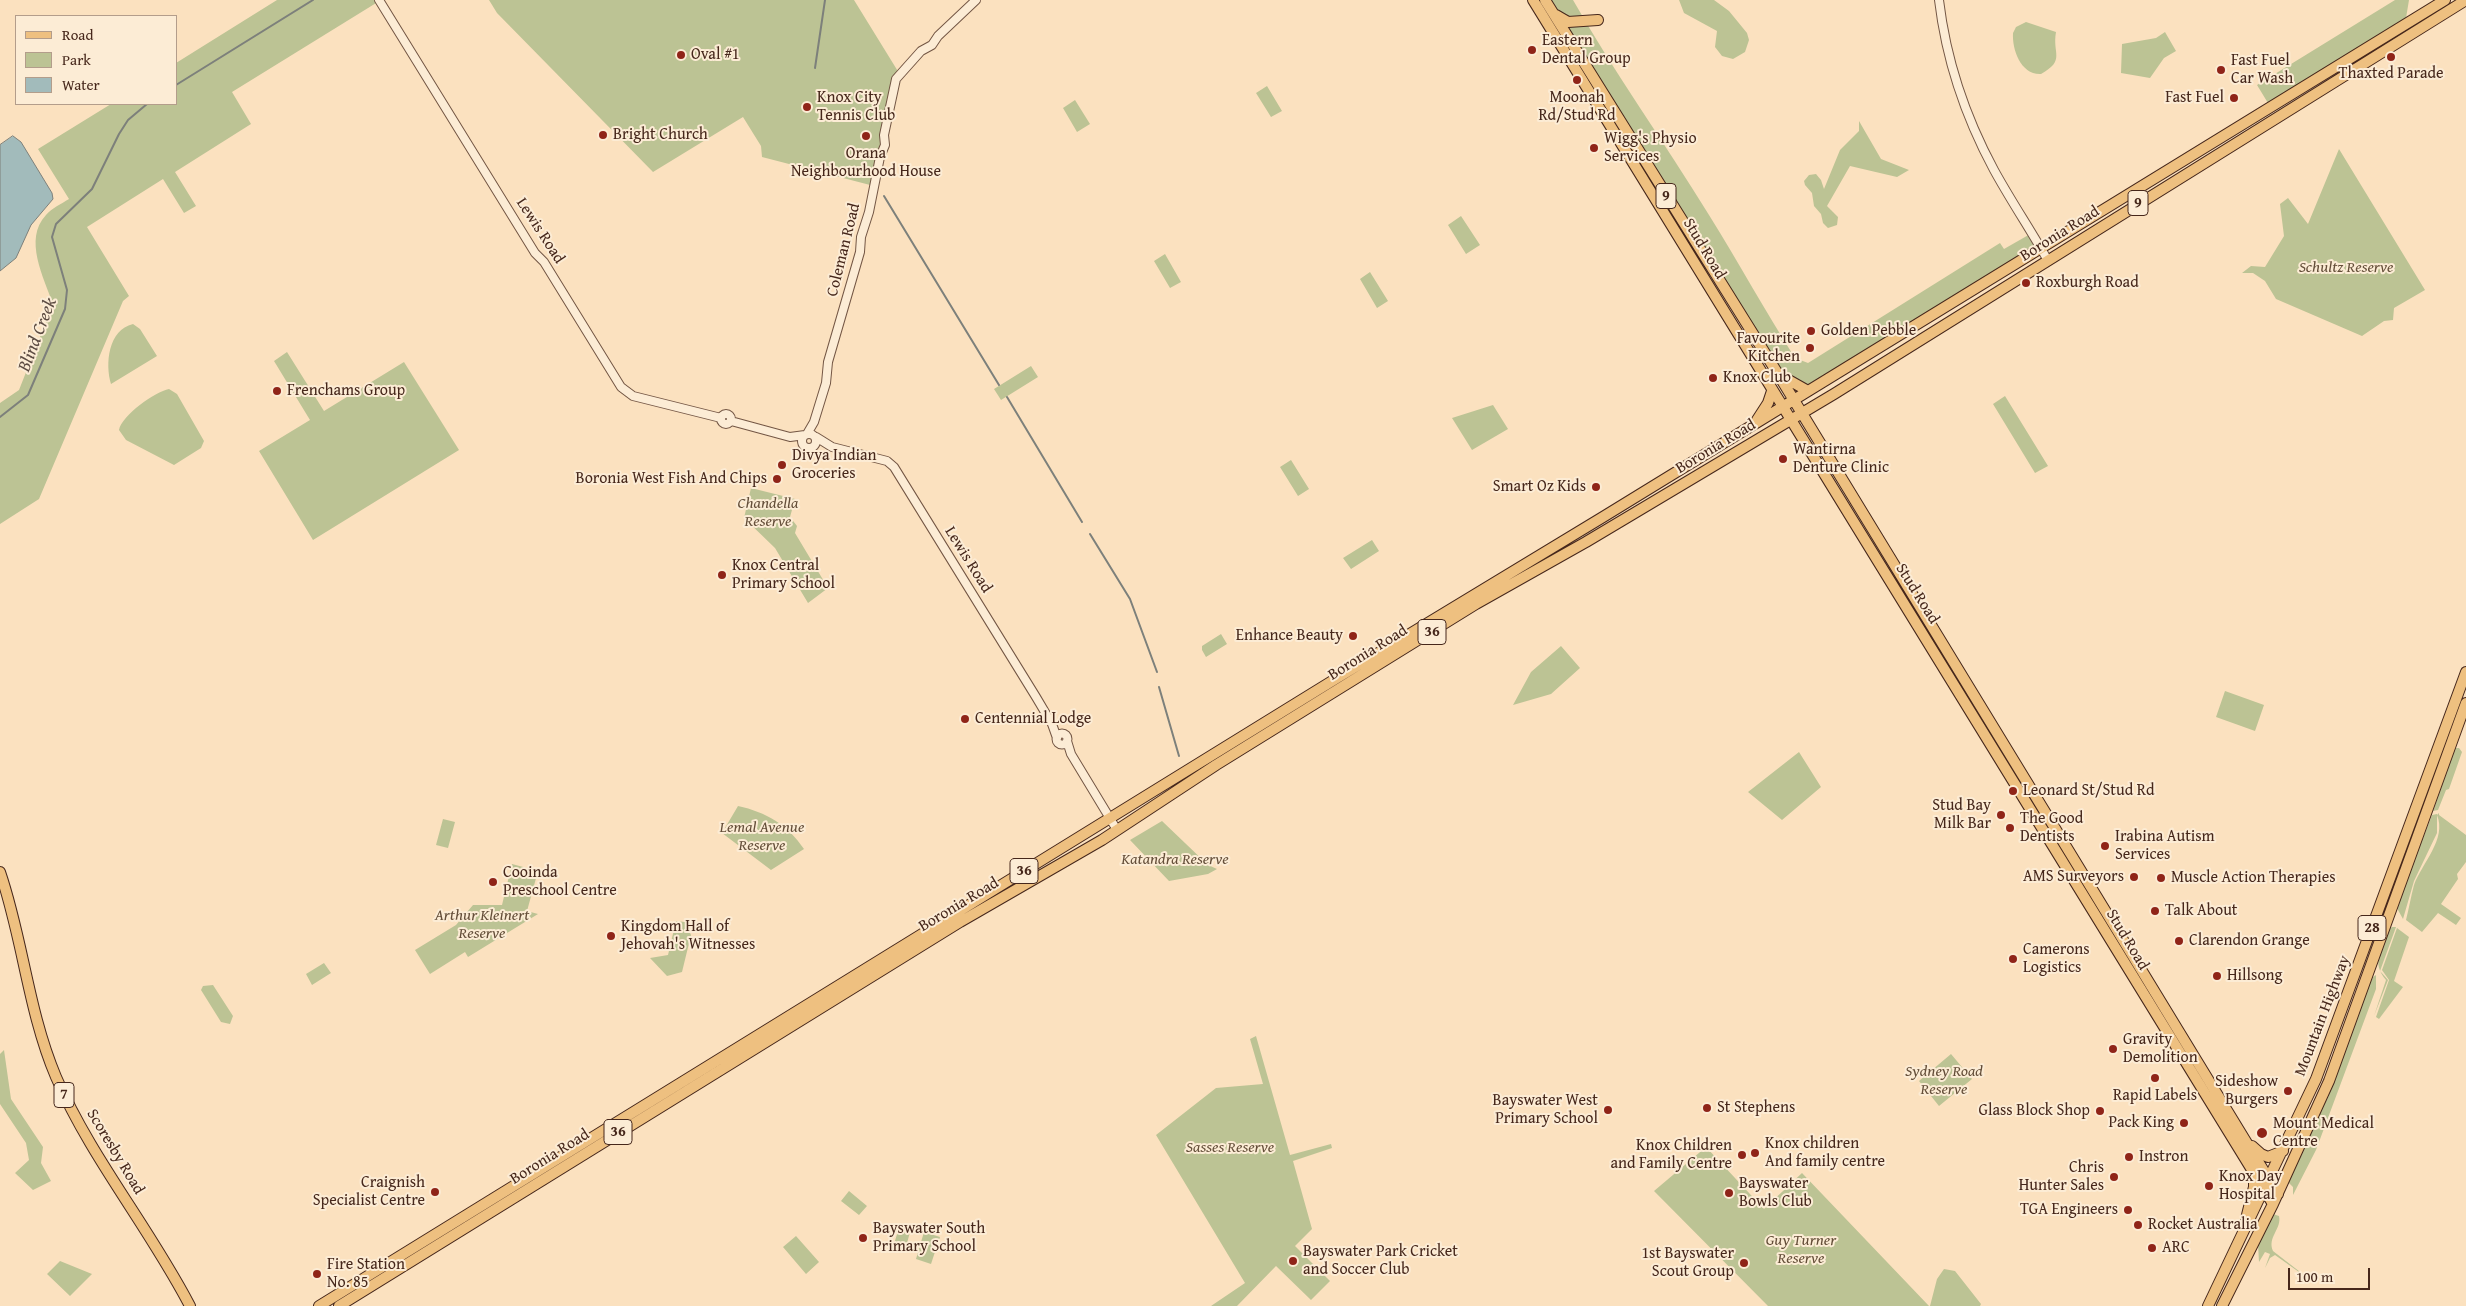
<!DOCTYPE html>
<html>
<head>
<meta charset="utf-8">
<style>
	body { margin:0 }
	#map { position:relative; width:2466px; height:1306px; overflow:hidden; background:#fbe1bf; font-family:"Gentium Book Plus",serif }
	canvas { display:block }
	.legend { position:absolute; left:15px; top:15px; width:162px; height:90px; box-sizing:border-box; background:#fcecd5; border:1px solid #b39d8b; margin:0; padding:6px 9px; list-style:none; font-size:15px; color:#46271b }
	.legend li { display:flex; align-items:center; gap:10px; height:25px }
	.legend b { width:25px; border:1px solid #b39d8b }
	.scale { position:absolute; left:2288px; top:1268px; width:82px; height:22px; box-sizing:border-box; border:2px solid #46271b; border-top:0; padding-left:6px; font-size:15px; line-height:18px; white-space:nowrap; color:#46271b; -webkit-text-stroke:4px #fcecd5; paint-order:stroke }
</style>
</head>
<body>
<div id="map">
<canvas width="2466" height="1306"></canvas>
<ul class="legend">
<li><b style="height:6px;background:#eec080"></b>Road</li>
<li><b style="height:14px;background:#bcc394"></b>Park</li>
<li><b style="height:14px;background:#a2bbbb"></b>Water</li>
</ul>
<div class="scale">100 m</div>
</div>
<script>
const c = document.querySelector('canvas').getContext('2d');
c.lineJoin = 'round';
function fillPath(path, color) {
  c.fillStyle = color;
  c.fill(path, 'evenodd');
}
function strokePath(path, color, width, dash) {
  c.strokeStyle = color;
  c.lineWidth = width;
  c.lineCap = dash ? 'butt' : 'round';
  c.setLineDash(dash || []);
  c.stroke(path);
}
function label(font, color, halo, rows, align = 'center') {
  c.font = font + ' "Gentium Book Plus",serif';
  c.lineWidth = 4;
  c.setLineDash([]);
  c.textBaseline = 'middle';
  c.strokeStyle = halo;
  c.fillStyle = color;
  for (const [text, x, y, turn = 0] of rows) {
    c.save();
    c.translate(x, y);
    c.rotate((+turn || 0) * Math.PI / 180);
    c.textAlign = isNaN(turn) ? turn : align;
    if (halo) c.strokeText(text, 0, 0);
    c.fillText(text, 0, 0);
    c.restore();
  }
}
fillPath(new Path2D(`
	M277,0h104l-149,92 19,32 -76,48 21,34 -12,7 -21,-34 -76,48 42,69 -6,5 -84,198 -39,25v-121l19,-13 34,-86c-9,-26 -30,-65 -7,-89 6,-7 15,-11 23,-16l-31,-50 73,-45h65v-41z
	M489,0h365l45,73 -25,113 -112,-29 -1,-11 -18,-29 -90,55 -156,-159z
	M1545,0h28c42,74 92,143 136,215 30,48 56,96 86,143l13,5 192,-120 4,6 28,-16 9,16 -233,142 -30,-17z
	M1679,0h35l15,11 18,22 2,7 -4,12 -12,7 -11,-3 -7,-9 2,-16 -33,-18z
	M2395,0h14l-3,18 -135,90 -14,-23z
	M2026,22l30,10c-4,22 10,28 -15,42 -20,1 -29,-24 -28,-41l3,-6z
	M2165,32l11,19 -12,7 -14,20 -29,-5 1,-29 34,-6z
	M1267,86l15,25 -11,6 -15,-24z
	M1075,100l15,24 -13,8 -14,-24z
	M1859,121l22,38 28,11 -12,7 -47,-11 -23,40 11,11 -1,8 -9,3 -5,-5 -2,-9 -7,-8 -2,-13 -7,-8 -1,-4 5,-6 7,-1 5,6 3,9 16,-39 19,-19z
	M2339,149l86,141 -31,18 -1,12 -9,1 -22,15 -86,-37 -11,-18 -12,-8h-11l9,-7 14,1 19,-31 -4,-32 8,-6 20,26z
	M1461,216l19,29 -14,9 -18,-29z
	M1165,254l16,28 -11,6 -16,-27z
	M1370,272l18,29 -11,7 -17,-29z
	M133,324l7,5 17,27 -46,28c-6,-20 -3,-54 22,-60z
	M287,352l37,59 80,-49 55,88 -146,90 -54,-89 51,-31 -36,-59z
	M1031,366l7,11 -37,23 -7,-11z
	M169,389l8,5 27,47 -3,7 -27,17 -48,-25 -7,-10c3,-15 36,-38 50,-41z
	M2005,396l43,70 -13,7 -42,-69z
	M1493,405l15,24 -36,21 -20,-32z
	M1291,460l18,29 -11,7 -18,-29z
	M751,488l44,11 -5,18 7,9 -2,7 33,55 -20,15 -33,-55 -31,-30z
	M1372,540l7,11 -28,18 -8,-11z
	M1221,634l6,10 -21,13 -4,-7v-4z
	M1561,646l19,22 -29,26 -38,11 18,-33z
	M2225,691l39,14 -9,26 -39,-14z
	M2455,748h4l3,4 -13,37 -3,1 -8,20 -5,1z
	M1799,752l22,35 -39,33 -34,-28z
	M738,806c28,6 50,19 66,43l-33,21 -49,-37z
	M2439,813v2l27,20v27l-9,12 1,5 -17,25 20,14 -5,7 -18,-12 -16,19 -16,-12c3,-12 5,-24 8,-35 8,-22 33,-46 23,-70z
	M2437,814v19l-23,48 -11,38 -5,-9v-8l34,-87z
	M443,819l12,3 -7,26 -12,-3z
	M1162,821l46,44 9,4 -9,5 -39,7 -39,-41z
	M512,864l26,7 -11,40 11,3 -70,43 -3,-5 -35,22 -15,-24 41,-25 17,-20h29z
	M676,921l9,1 6,13 -9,37 -15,4 -17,-18 18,-3z
	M2392,927h4l-16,44 8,9 -14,36 12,-36c-15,-18 -5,-30 2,-50z
	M2397,928l12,9 -15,44 9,6 -24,32 -3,-2 13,-37 -7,-10z
	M324,963l7,10 -19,12 -6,-11z
	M2376,975v14l-60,161 -23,45v-8l-5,-5 40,-85 41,-111 4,-9z
	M213,985l20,31 -3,8 -9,-2 -20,-32 2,-4z
	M1256,1036l34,119 41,-11 1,4 -39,13 19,68 -17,17 35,35 -19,19 -35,-34 -39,40h-26l34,-23 -89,-148 60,-47 47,-4 -13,-45z
	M4,1050l7,49 32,48 -2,16 10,18 -18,9 -18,-17 14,-13 -3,-17 -26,-39v-50z
	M1951,1054l21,25 -33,27 -20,-25z
	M1706,1147l58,62 38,-36 127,133h-161l-114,-115z
	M849,1191l18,15 -8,9 -18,-14z
	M2273,1214l6,2c3,13 -12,21 -6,35l40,31 -38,-27 -5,3 -5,10 5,-14 -5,-2 -6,10 -1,-18z
	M900,1225l11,3 -6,23 -12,-4z
	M924,1232l16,5 -9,27 -15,-5z
	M796,1236l23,26 -13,12 -23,-27z
	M60,1261l32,13 -22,22 -23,-22z
	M1944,1269l11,2 26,33 -1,2h-50l7,-27z`), '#bcc394');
const water = new Path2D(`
	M13,136l8,6 31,51 1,6 -22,26 -15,33 -16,13v-126z`);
fillPath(water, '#a2bbbb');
strokePath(water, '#7d807b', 1);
strokePath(new Path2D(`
	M815,68l10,-68
	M176,85l137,-85
	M884,196l115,189
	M1007,397l75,125
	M0,417l28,-22 37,-86 2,-19 -15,-53 4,-13 36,-35 27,-55 9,-14 19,-16
	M1090,534l40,65 27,73
	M1159,687l20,69`), '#7d807b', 2);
const minor = new Path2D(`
	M379,0l156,253 9,9 77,125 12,9 88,22
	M1939,0c7,59 27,118 55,170 17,31 36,59 53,89
	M721 419a5 5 0 1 1 10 0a5 5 0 1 1-10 0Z
	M731,421l59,16 15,-2
	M802 441a7 7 0 1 1 14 0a7 7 0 1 1-14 0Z
	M807,434l7,-12 12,-39 2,-21 32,-110 1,-15 8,-25 11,-55 5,-12 -1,-10 12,-56 25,-28 11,-6 6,-9 38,-36
	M816,437l16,10 55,14 7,6 142,230 16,27 5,14
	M1056.5 739a5.5 5.5 0 1 1 11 0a5.5 5.5 0 1 1-11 0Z
	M1067,741l4,13 46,76`);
const major = new Path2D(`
	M1533,0l740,1204
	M1545,0l233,374 500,820
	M1556,15l12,7 30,-2
	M1778,374l30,17
	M1757,420l11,-17 4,-12
	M0,872c23,67 28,139 56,205 35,81 93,150 134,229
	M2252,1146l9,8 7,3 15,-6
	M2246,1219l8,-32v-11
	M319,1306l1018,-628 266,-161 842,-517
	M339,1306l621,-384 142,-82 114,-75 260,-161 110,-62 248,-148 632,-394
	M2208,1306l108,-227 150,-407
	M2222,1306l51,-102 56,-123 137,-378`);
strokePath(minor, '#735644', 10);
strokePath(major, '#46271b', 12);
strokePath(minor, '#fcecd5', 8);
strokePath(major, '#eec080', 10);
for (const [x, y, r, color] of [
	[1532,50,5,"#8f2418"],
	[681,55,5,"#8f2418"],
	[2391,57,5,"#8f2418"],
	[2221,70,5,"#8f2418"],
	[1577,80,5,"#8f2418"],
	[2234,98,5,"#8f2418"],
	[807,107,5,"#8f2418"],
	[603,135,5,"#8f2418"],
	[866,136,5,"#8f2418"],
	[1594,148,5,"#8f2418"],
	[2026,283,5,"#8f2418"],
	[1811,331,5,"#8f2418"],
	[1810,348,5,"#8f2418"],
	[1713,378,5,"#8f2418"],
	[277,391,5,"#8f2418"],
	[1783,459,5,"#8f2418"],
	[782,465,5,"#8f2418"],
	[777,479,5,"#8f2418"],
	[1596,487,5,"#8f2418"],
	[722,575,5,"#8f2418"],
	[1353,636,5,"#8f2418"],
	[965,719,5,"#8f2418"],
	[2013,791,5,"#8f2418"],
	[2001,815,5,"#8f2418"],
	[2010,828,5,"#8f2418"],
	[2105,846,5,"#8f2418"],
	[2134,877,5,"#8f2418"],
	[2161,878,5,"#8f2418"],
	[493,882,5,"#8f2418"],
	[2155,911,5,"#8f2418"],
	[611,936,5,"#8f2418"],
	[2179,941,5,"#8f2418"],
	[2013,959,5,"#8f2418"],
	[2217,976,5,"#8f2418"],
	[2113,1049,5,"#8f2418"],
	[2155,1078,5,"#8f2418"],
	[2288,1091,5,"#8f2418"],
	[1707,1108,5,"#8f2418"],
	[1608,1110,5,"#8f2418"],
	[2100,1111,5,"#8f2418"],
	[2184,1123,5,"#8f2418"],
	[2262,1133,6,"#8f2418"],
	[1755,1153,5,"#8f2418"],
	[1742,1155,5,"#8f2418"],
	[2129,1157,5,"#8f2418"],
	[2114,1177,5,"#8f2418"],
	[2209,1186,5,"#8f2418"],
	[435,1192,5,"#8f2418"],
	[1729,1193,5,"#8f2418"],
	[2128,1210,5,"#8f2418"],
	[2138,1225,5,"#8f2418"],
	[863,1238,5,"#8f2418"],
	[2152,1248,5,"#8f2418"],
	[1293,1261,5,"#8f2418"],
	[1744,1263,5,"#8f2418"],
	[317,1274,5,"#8f2418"]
]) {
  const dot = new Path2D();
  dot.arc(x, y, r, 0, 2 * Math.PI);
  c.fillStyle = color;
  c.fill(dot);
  strokePath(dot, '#fcecd5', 2);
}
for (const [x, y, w] of [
	[1666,196,20],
	[2138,203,20],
	[1432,632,28],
	[1024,871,28],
	[2372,928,28],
	[64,1095,20],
	[618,1132,28]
]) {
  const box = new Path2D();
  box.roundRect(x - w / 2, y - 12.5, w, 25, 4);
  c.fillStyle = '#fcecd5';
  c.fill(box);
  strokePath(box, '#46271b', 1);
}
label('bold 15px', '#46271b', null, [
	["9",1666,196],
	["9",2138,203],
	["36",1432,632],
	["36",1024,871],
	["28",2372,928],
	["7",64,1095],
	["36",618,1132]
]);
label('16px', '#46271b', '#fcecd5', [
	["Eastern",1542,41],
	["Dental Group",1542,59],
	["Oval #1",691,55],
	["Fast Fuel",2231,61],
	["Car Wash",2231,79],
	["Thaxted Parade",2391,74,"center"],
	["Knox City",817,98],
	["Tennis Club",817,116],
	["Moonah",1577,98,"center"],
	["Rd/Stud Rd",1577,116,"center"],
	["Fast Fuel",2224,98,"right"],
	["Bright Church",613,135],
	["Wigg's Physio",1604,139],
	["Services",1604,157],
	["Orana",866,154,"center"],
	["Neighbourhood House",866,172,"center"],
	["Roxburgh Road",2036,283],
	["Golden Pebble",1821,331],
	["Favourite",1800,339,"right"],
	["Kitchen",1800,357,"right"],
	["Knox Club",1723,378],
	["Frenchams Group",287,391],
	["Wantirna",1793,450],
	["Denture Clinic",1793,468],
	["Divya Indian",792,456],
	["Groceries",792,474],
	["Boronia West Fish And Chips",767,479,"right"],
	["Smart Oz Kids",1586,487,"right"],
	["Knox Central",732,566],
	["Primary School",732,584],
	["Enhance Beauty",1343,636,"right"],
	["Centennial Lodge",975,719],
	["Leonard St/Stud Rd",2023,791],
	["Stud Bay",1991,806,"right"],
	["Milk Bar",1991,824,"right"],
	["The Good",2020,819],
	["Dentists",2020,837],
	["Irabina Autism",2115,837],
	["Services",2115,855],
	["Cooinda",503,873],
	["Preschool Centre",503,891],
	["AMS Surveyors",2124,877,"right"],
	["Muscle Action Therapies",2171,878],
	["Talk About",2165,911],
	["Kingdom Hall of",621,927],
	["Jehovah's Witnesses",621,945],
	["Clarendon Grange",2189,941],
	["Camerons",2023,950],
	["Logistics",2023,968],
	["Hillsong",2227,976],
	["Gravity",2123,1040],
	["Demolition",2123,1058],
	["Sideshow",2278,1082,"right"],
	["Burgers",2278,1100,"right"],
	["Rapid Labels",2155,1096,"center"],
	["Bayswater West",1598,1101,"right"],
	["Primary School",1598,1119,"right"],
	["St Stephens",1717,1108],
	["Glass Block Shop",2090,1111,"right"],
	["Pack King",2174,1123,"right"],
	["Mount Medical",2273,1124],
	["Centre",2273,1142],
	["Knox children",1765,1144],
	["And family centre",1765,1162],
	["Knox Children",1732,1146,"right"],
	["and Family Centre",1732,1164,"right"],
	["Instron",2139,1157],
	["Chris",2104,1168,"right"],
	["Hunter Sales",2104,1186,"right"],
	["Knox Day",2219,1177],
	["Hospital",2219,1195],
	["Craignish",425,1183,"right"],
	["Specialist Centre",425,1201,"right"],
	["Bayswater",1739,1184],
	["Bowls Club",1739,1202],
	["TGA Engineers",2118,1210,"right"],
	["Rocket Australia",2148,1225],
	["Bayswater South",873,1229],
	["Primary School",873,1247],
	["ARC",2162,1248],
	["Bayswater Park Cricket",1303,1252],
	["and Soccer Club",1303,1270],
	["1st Bayswater",1734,1254,"right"],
	["Scout Group",1734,1272,"right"],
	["Fire Station",327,1265],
	["No. 85",327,1283]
], 'left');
label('16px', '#46271b', '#fcecd5', [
	["Lewis Road",540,231,57],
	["Boronia Road",2060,234,-32],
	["Stud Road",1704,249,59],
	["Coleman Road",844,250,-76],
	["Boronia Road",1716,447,-31],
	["Lewis Road",968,560,58],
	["Stud Road",1917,594,58],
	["Boronia Road",1368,653,-32],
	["Boronia Road",959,905,-31],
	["Stud Road",2127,940,59],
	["Mountain Highway",2323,1016,-69],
	["Scoresby Road",115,1152,59],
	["Boronia Road",550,1157,-32]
]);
label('italic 16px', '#644e39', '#fcecd5', [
	["Schultz Reserve",2346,268],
	["Chandella",768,504],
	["Reserve",768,522],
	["Lemal Avenue",762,828],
	["Reserve",762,846],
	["Katandra Reserve",1175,860],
	["Arthur Kleinert",482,916],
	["Reserve",482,934],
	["Sydney Road",1944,1072],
	["Reserve",1944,1090],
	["Sasses Reserve",1230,1148],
	["Guy Turner",1801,1241],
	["Reserve",1801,1259]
]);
label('italic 18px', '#5d4c43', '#fcecd5', [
	["Blind Creek",38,335,-69]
]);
</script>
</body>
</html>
